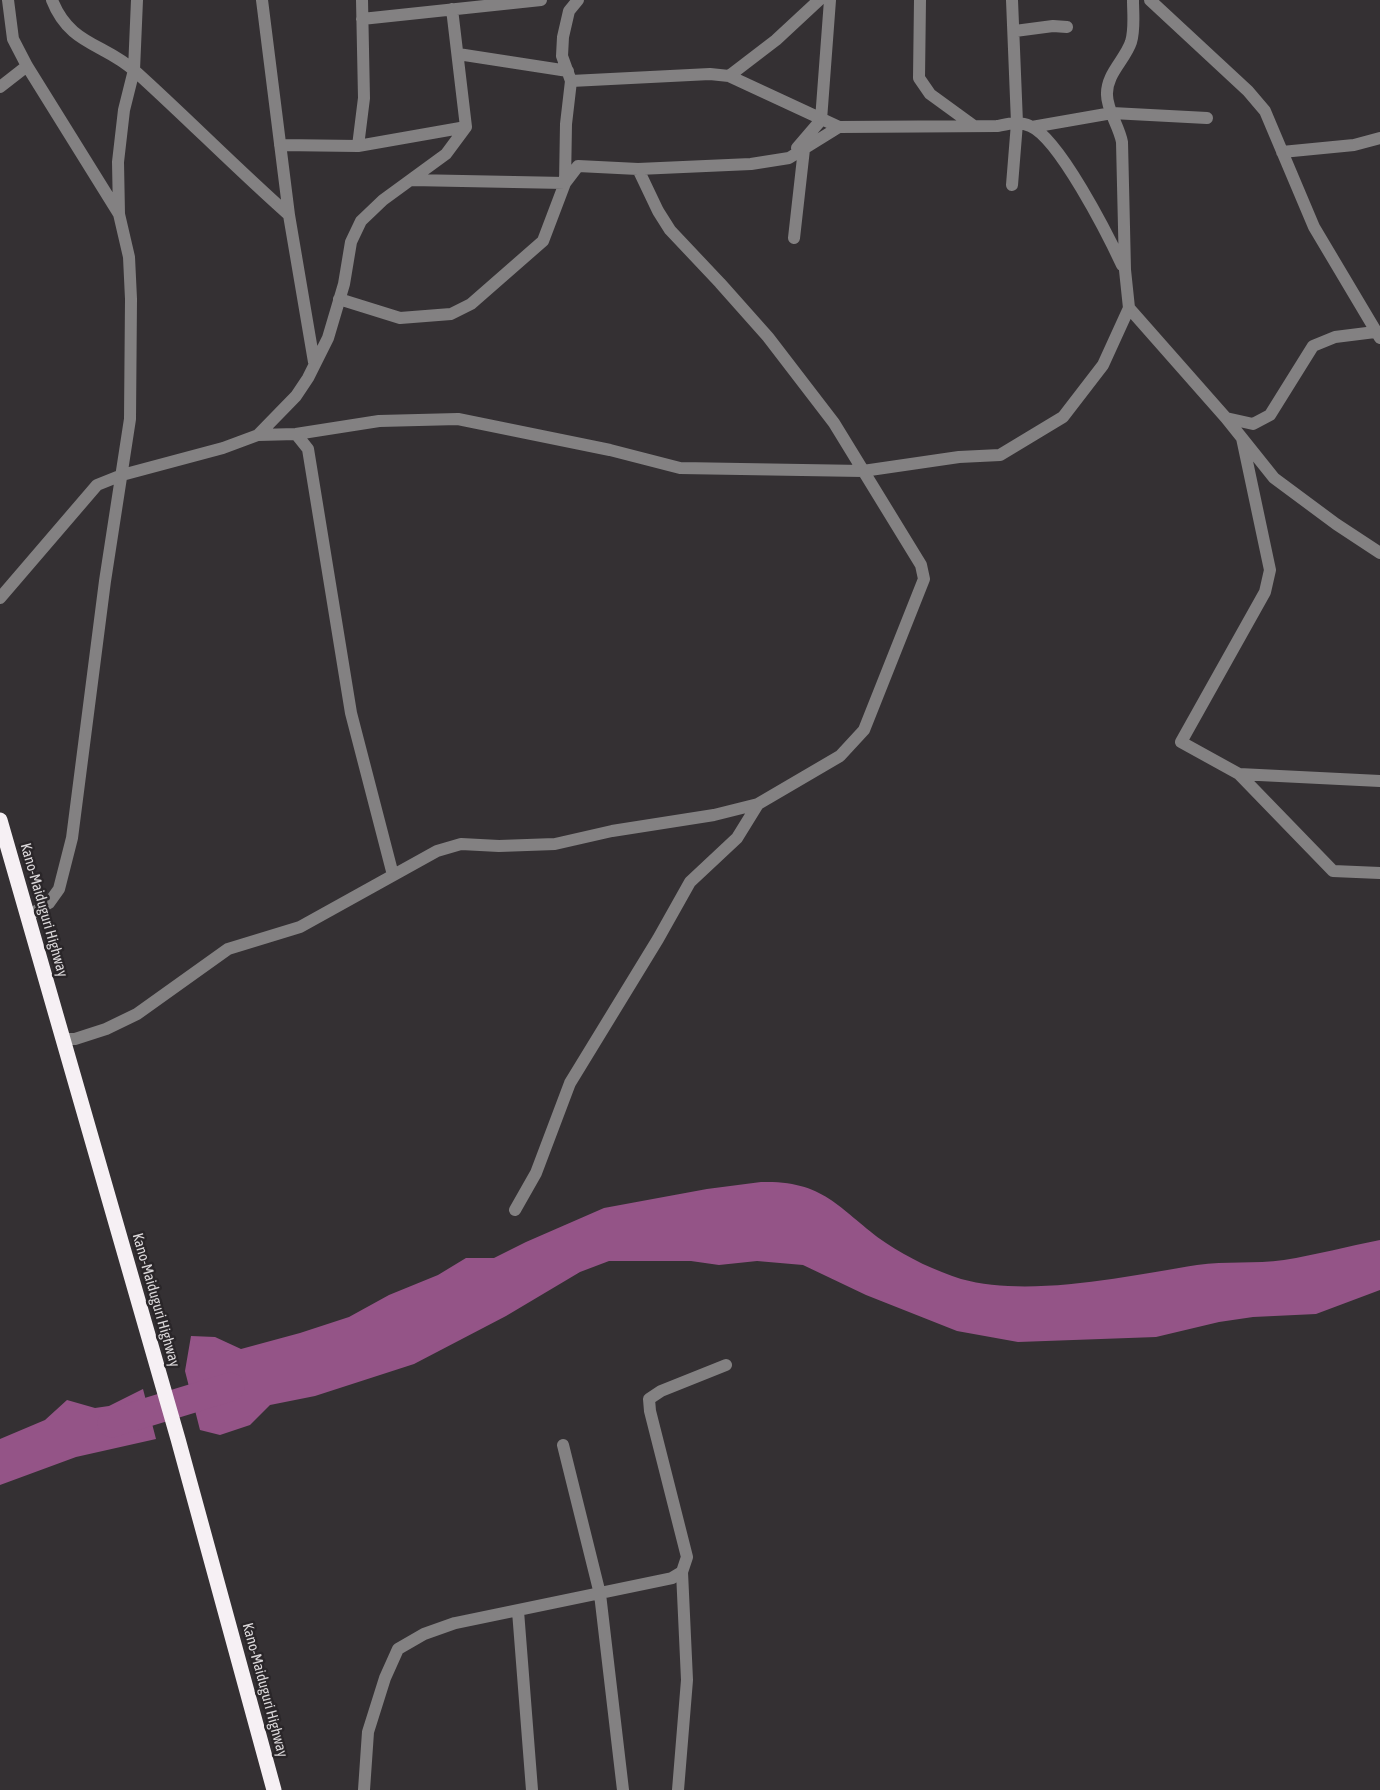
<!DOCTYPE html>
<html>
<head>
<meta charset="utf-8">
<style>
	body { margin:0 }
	canvas { display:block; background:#343033 }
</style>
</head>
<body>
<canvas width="1380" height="1790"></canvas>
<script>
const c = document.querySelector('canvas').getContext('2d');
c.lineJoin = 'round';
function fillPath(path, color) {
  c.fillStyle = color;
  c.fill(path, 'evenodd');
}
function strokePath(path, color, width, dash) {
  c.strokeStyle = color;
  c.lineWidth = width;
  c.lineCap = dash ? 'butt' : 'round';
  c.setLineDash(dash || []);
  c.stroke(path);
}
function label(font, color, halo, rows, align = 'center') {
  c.font = font + ' "Asap Condensed",sans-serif';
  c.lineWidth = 5;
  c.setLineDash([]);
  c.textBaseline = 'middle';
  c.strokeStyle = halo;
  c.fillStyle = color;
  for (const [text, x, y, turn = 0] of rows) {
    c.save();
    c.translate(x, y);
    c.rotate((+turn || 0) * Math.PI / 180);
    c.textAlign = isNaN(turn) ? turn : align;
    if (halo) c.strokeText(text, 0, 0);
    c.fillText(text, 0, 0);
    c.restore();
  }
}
fillPath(new Path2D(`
	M761,1182c65,-2 78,28 125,61 22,15 50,28 75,36 69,19 166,-3 236,-14 29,-4 58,-1 87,-5 32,-5 64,-14 96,-20v50l-64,24 -63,3 -34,5 -63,15 -138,5 -61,-11 -91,-36 -63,-30 -46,-4 -38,4 -28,-4h-82l-29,11 -74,44 -92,48 -99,32 -45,9 -20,20 -30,10 -20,-5 -15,-59 6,-35 24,1 26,12 59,-16 49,-16 40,-22 49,-20 28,-17h28l32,-16 78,-34 103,-19z
	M143,1389l13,50 -80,18 -76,28v-46l45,-19 22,-20 28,8 14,-2z`), '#945487');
strokePath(new Path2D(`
	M112,1423l118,-36`), '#945487', 29);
strokePath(new Path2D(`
	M8,0l5,39 14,27 92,148
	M52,0c18,46 53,43 84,72 52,47 101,97 153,143
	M262,0l27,215 25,147
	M578,0l-9,11 -6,26 -1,19 9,25 -5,43 -1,59 13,-17 60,3 113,-5 38,-6 50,-31
	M920,0l-1,78 11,16 44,32
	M1150,0l98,91 17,20 49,116 66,111
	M362,19l179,-19
	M1015,31l38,-5 14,1
	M458,54l110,17
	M729,76l47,-36 43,-40
	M571,81l139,-7 19,2 110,51 158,-1c11,-2 22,-5 33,0 29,12 78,109 92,139
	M0,87l27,-21
	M1032,127l80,-14 95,5
	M280,145l78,1 108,-19
	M358,146l6,-48 -2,-98
	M797,148l24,-28 9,-120
	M1282,152l72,-7 26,-7
	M1012,185l5,-62 -5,-123
	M794,238l10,-89
	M339,299l61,19 51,-4 20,-10 72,-63 22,-58 -154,-3
	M1129,308l97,110 48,60 62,46 44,29
	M1226,418l27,6 17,-9 43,-69 22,-9 40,-5
	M296,434l12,15 43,264 42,162
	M258,435l38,-39 12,-18 20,-40 16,-54 7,-42 10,-21 22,-21 63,-46 20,-27 -14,-118
	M1242,438l28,132 -5,22 -84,150 58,32 94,97 47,2
	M0,598l97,-113 25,-10 101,-27 35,-13 38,-1 83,-13 79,-2 152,31 70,18 183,3 96,-14 41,-2 63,-38 40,-52 26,-57 -4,-38 -3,-128c-3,-16 -15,-32 -15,-47 -1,-21 18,-35 24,-53 4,-13 2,-28 2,-42
	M1239,774l141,7
	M28,916l21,-13 10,-14 13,-51 33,-257 25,-162 1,-120 -2,-42 -10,-43 -1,-52 6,-52 10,-40 3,-70
	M63,1039h12l31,-10 31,-15 91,-65 72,-22 137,-76 24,-7 38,2 56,-2 57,-13 102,-16 44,-11 82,-48 24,-26 60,-151 -3,-14 -87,-142 -66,-86 -48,-54 -50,-53 -12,-19 -20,-42
	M515,1210l21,-37 34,-90 88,-144 32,-57 47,-44 21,-34
	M563,1445l37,149 23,196
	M518,1611l14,179
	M364,1790l4,-58 17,-54 13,-29 26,-15 31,-11 217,-45 10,-6 5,-15 -37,-146 -1,-12 12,-8 65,-26
	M678,1790l9,-110 -5,-108`), '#838182', 12);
strokePath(new Path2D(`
	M0,820l178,619 96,351`), '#f6f0f4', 15);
label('15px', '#dad7d9', '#2a2629', [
	["Kano-Maiduguri Highway",44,910,74],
	["Kano-Maiduguri Highway",156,1300,74],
	["Kano-Maiduguri Highway",265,1690,75]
]);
</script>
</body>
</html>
